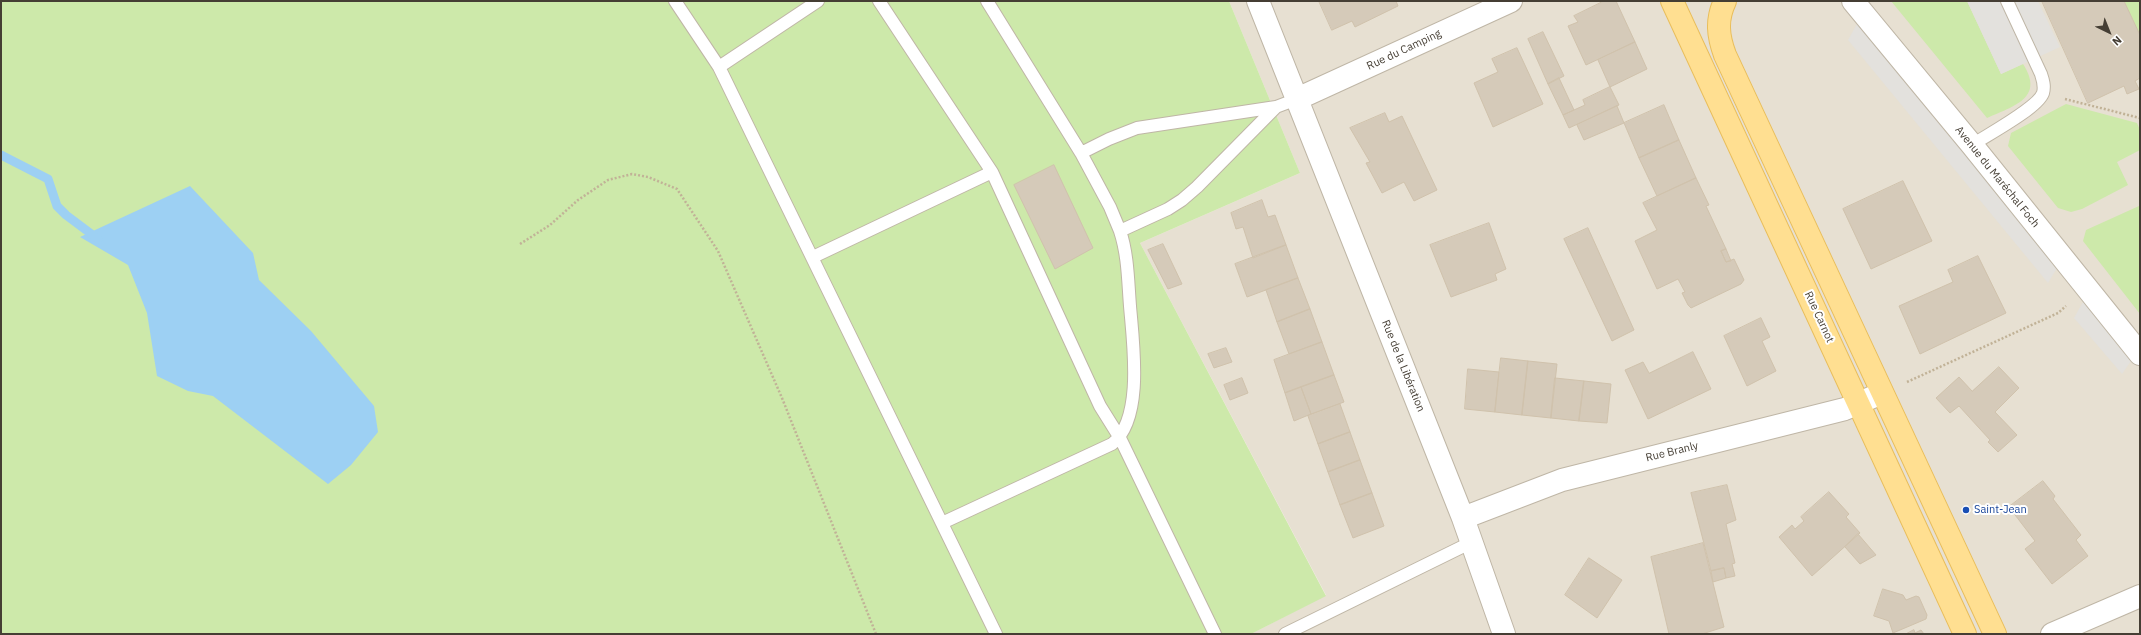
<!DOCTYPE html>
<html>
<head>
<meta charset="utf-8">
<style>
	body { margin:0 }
	#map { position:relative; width:2141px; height:635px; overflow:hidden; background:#f3eee4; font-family:"IBM Plex Sans",sans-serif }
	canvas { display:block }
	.frame { position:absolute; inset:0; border:2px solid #453e34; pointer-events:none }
	.north { position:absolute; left:2089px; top:12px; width:40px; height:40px; -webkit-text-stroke:3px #fff; paint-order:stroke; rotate:137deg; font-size:11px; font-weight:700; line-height:16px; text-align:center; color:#453e34 }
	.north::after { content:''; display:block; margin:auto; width:14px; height:18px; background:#453e34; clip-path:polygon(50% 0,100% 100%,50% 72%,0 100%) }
</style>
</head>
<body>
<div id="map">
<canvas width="2141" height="635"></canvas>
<div class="frame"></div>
<div class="north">N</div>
</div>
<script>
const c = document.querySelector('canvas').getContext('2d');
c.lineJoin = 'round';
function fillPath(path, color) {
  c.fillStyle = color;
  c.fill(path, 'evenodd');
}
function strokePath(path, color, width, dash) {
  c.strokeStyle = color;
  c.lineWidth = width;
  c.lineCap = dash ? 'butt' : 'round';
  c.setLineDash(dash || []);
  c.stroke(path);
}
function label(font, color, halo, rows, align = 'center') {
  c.font = font + ' "IBM Plex Sans",sans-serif';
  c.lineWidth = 4;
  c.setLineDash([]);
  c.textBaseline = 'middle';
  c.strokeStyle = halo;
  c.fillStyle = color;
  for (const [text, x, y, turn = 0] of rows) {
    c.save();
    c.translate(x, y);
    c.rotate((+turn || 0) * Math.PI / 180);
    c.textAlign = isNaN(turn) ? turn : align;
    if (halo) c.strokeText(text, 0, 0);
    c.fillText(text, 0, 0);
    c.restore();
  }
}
fillPath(new Path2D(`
	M1229,1h911v633h-889l75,-39 -186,-352 160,-70z`), '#e7e0d2');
fillPath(new Path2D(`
	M1,1h1228l71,172 -160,70 186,353 -75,38h-1250z
	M1891,1h76l34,73 22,-10c22,34 -9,42 -36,54z
	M2124,1h16v34z
	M2066,104l71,19 3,7v20l-23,12 11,23 -46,24 -11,3 -13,-4 -50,-62 3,-13z
	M2139,206h1v108l-57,-73 3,-11z`), '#cde9aa');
fillPath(new Path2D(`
	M1967,1h71l22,46 -59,27z
	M1863,13l200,245 -15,25 -200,-243z
	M2089,291l49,60 -16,23 -48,-56z`), '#e3e1dd');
fillPath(new Path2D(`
	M190,186l63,67 6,27 52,51 63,75 4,26 -27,33 -23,19 -115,-88 -25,-5 -31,-15 -10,-63 -19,-48 -48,-28z`), '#9dd0f3');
strokePath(new Path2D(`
	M1,155l47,24 9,27 9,9 32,24`), '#9dd0f3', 9);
const building = new Path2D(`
	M1319,1h77l2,5 -43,21 -3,-6 -20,9z
	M1604,1h12l19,41 -49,23 -18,-39 10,-4 -4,-6z
	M2042,1h82l16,34v43l-5,3 4,8 -12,5 -3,-8 -36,17z
	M1543,32l21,44 -16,8 -20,-45z
	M1635,42l12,27 -37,18 -12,-27z
	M1517,48l26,56 -50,23 -19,-44 24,-11 -6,-13z
	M1559,78l15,32 -11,5 -15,-31z
	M1610,87l9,18 -50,23 -6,-13 22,-10 -2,-5z
	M1664,105l15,35 -40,18 -15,-35z
	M1617,106l7,17 -40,17 -7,-15z
	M1385,113l4,9 13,-6 35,74 -23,11 -10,-19 -22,11 -16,-30 4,-1 -20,-34z
	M1679,140l17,38 -39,18 -18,-38z
	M1054,165l39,83 -38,21 -41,-84z
	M1696,178l13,27 -3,1 20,43 -5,2 5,11 8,-3 10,21 -3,4 -50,24 -3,-3 -6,-12 3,-1 -7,-13 -21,10 -22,-48 22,-11 -14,-27z
	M1903,181l29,60 -61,28 -28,-60z
	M1262,200l6,17 7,-2 11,30 -33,13 -10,-31 -7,2 -5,-16z
	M1489,223l17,46 -11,5 2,6 -46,17 -21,-52z
	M1588,228l46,102 -22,11 -48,-102z
	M1163,244l19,40 -14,5 -20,-39z
	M1286,245l12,33 -51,19 -12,-33z
	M1726,249l5,12 -5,1 -5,-11z
	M1978,256l28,57 -86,41 -21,-48 54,-24 -5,-12z
	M1298,278l12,31 -33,13 -11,-32z
	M1310,309l12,33 -33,12 -12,-32z
	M1761,318l9,19 -8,4 14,30 -29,15 -23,-50z
	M1322,342l12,33 -49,18 -11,-33z
	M1226,348l6,14 -18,6 -6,-14z
	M1693,352l18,37 -63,30 -23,-49 18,-8 6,11z
	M1501,358l27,3 -6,54 -27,-3z
	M1528,361l29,3 -6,54 -29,-3z
	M1999,367l20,21 -24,24 22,23 -19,17 -10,-10 2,-2 -31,-34 -9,7 -14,-15 23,-21 13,14z
	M1468,369l31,3 -4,40 -30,-3z
	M1334,375l10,27 -33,12 -10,-27z
	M1242,378l6,15 -18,7 -6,-15z
	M1555,378l29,3 -5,40 -28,-3z
	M1584,381l27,3 -4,39 -28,-2z
	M1301,387l10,27 -17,7 -9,-28z
	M1340,404l10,28 -32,12 -10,-28z
	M1350,432l10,28 -32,12 -10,-28z
	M1360,460l12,33 -32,12 -12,-33z
	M2043,481l12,15 -2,3 28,36 -5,5 12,16 -36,28 -27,-35 10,-8 -26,-34z
	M1727,485l9,35 -10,4 9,39 -3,1 3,12 -9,2 -2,-10 -13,3 -20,-78z
	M1829,492l20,22 -3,3 14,16 -48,43 -33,-39 13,-12 3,4 9,-8 -3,-4z
	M1372,493l12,33 -31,12 -13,-33z
	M1858,534l18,21 -16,9 -15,-17z
	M1703,543l21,84 -22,7h-33l-18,-77z
	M1589,558l33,22 -25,38 -32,-23z
	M1724,568l2,10 -13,4 -2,-11z
	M1883,589l20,6 3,5 10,-4 3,1 8,18 -1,4 -33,14 -4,-12 -15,-5z
	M1914,630l1,3 6,-3 3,4h-18z`);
fillPath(building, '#d5cab9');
strokePath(building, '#d0c2ac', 1);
const lane = new Path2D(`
	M675,1l44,66
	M818,1l-99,66 277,567
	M879,1l113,171 108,234 20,32 95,196
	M987,1l94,152 28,-14 28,-11 139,-21
	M1972,145c15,-10 66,-37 71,-52 2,-7 0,-13 -2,-19l-34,-73
	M1081,153l29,54 10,24
	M813,257l179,-85
	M942,523l170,-79c32,-25 21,-101 18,-138 -2,-25 -2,-51 -10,-75l48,-22 14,-9 15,-13 79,-80 21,-8
	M1285,634l187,-92`);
const street = new Path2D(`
	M1258,1l205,517 41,116
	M1853,1l119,144 168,209
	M1297,99l214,-98
	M1463,518l99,-38 283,-71 37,-16
	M2052,634l88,-38`);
const primary = new Path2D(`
	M1672,1l293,633
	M1725,1c-9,19 -7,35 0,54l270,579`);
strokePath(lane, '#bfb6a6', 14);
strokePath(street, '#bfb6a6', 24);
strokePath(primary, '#e9be5c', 24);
strokePath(new Path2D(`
	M2065,99l75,19
	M520,244l30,-19 28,-25 30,-20 24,-6 16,3 29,12 41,62 64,147 94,236
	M1907,382l151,-69 8,-7`), '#c1b297', 2.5, [2, 2]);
strokePath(lane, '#fff', 12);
strokePath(street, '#fff', 22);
strokePath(primary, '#ffdf91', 22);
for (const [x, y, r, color] of [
	[1966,510,4,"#1a4fb4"]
]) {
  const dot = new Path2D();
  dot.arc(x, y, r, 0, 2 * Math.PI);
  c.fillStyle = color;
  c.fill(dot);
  strokePath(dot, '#fff', 1.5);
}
label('11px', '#453e34', '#fff', [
	["Rue du Camping",1404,50,-25],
	["Avenue du Maréchal Foch",1997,177,51],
	["Rue Carnot",1819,317,65],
	["Rue de la Libération",1403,366,68],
	["Rue Branly",1672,452,-14]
]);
label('11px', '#164399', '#fff', [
	["Saint-Jean",1974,510]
], 'left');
</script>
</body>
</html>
